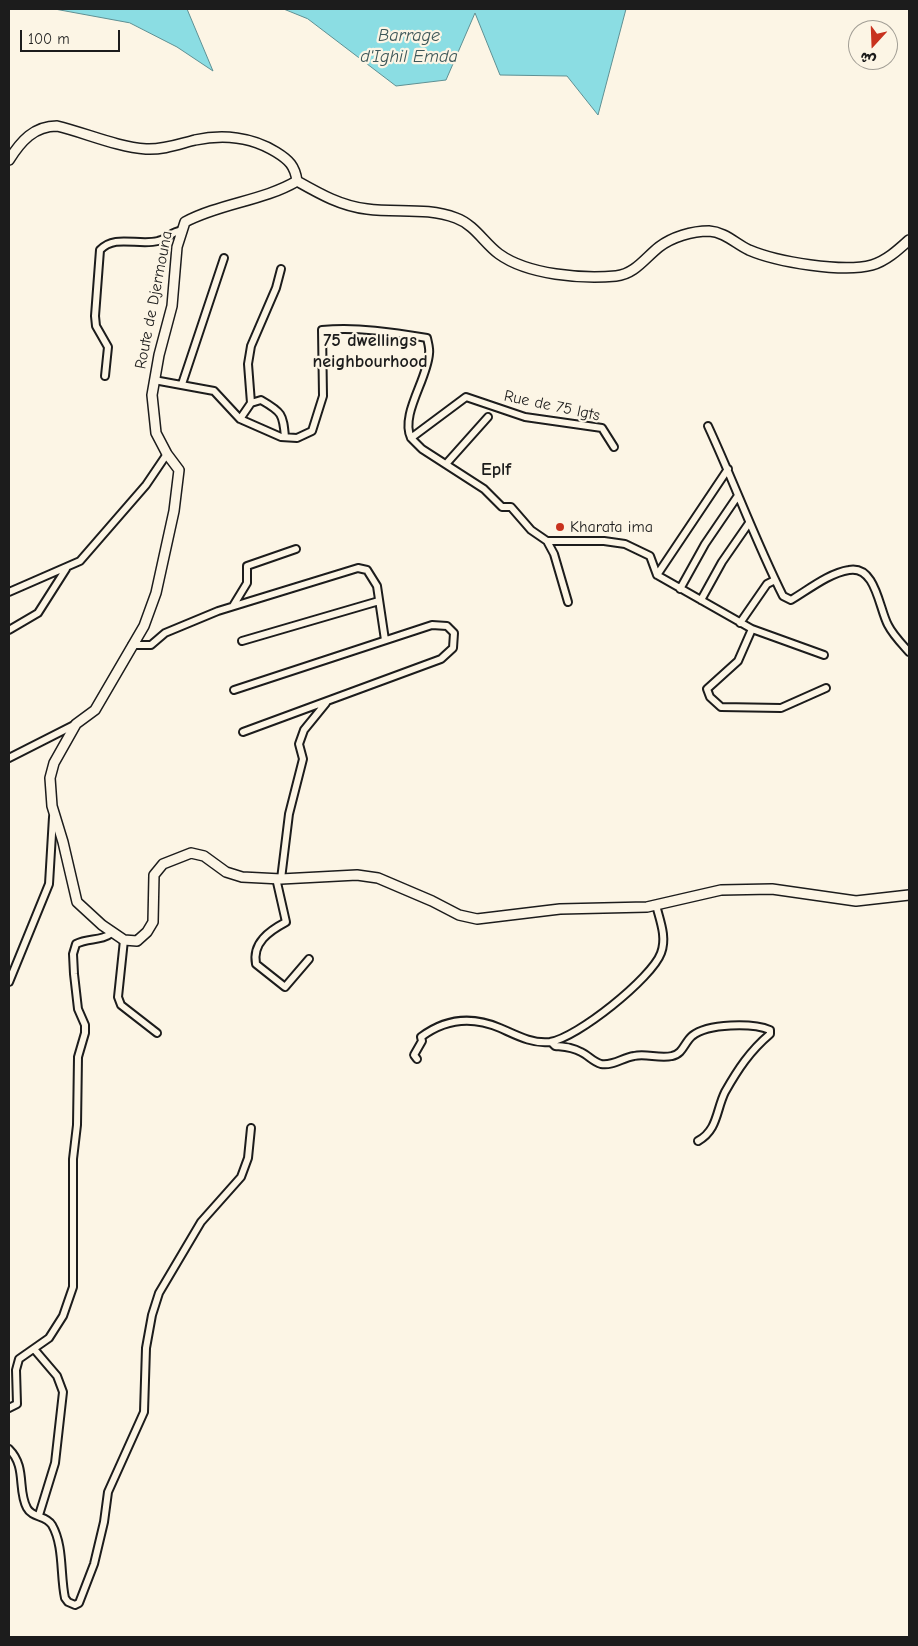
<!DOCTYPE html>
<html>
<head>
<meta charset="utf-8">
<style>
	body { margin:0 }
	#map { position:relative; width:918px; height:1646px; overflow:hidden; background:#fcf5e5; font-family:"Comic Neue","Playpen Sans Arabic",sans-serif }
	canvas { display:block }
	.frame { position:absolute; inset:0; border:10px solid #1c1c1c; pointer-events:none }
	.north { position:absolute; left:848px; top:20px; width:50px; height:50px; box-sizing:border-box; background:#fcf5e5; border:1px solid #a29e95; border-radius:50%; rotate:200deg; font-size:14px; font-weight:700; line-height:20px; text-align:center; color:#1c1c1c }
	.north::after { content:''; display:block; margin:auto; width:18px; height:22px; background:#c8321e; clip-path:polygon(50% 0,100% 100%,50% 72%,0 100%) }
	.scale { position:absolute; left:20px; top:30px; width:100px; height:22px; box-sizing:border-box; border:2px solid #1c1c1c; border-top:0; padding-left:6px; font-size:15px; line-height:18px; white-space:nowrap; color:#1c1c1c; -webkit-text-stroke:4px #fcf5e5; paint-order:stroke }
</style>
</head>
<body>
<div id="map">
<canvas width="918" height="1646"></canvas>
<div class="frame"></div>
<div class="north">ش</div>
<div class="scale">100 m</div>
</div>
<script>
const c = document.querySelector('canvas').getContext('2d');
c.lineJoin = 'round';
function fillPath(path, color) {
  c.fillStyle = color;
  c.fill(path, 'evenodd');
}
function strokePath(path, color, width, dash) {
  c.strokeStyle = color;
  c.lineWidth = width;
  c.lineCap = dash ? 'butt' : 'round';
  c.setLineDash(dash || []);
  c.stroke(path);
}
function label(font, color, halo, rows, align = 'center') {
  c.font = font + ' "Comic Neue",sans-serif';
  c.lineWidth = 4.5;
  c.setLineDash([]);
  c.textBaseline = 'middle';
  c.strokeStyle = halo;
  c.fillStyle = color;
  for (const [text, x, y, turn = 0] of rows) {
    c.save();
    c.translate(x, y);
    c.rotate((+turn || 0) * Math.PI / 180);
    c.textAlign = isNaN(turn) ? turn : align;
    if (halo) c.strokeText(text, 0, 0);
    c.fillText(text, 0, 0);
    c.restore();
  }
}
const water = new Path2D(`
	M55,9h132l26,62 -36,-24 -47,-24z
	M284,9h342l-28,106 -31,-39 -67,-1 -25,-62 -29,67 -50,6 -88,-67z`);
fillPath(water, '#8bdde3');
strokePath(water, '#5f9093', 1);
const street = new Path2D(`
	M105,376l3,-29 -12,-21 -1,-10 5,-66c15,-16 38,-4 58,-9 9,-2 12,-9 25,-11
	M154,380l60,11 26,28 41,18 16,1 15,-7 11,-35 -1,-66c36,-3 70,2 105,8 1,5 3,11 2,16 -2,26 -29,61 -18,84l55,-41 59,20 77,11 12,19
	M182,384l42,-126
	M251,403l10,-3c21,12 22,14 24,37
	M240,419l11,-16 -3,-39 3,-18 25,-58 5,-19
	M708,426c26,56 47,114 75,170l8,4c17,-10 38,-27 58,-30 27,-5 30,39 39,55 5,10 14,19 21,27
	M411,438l11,11 62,40 18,18h9l20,23 16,11 7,13 14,48
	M446,464l42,-47
	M728,469l-71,106 95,54 72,26
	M547,541h57l21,3 25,12 7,19
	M680,589l25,-45 32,-47
	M9,592l71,-31 66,-76 21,-31
	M701,600l21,-38 27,-39
	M233,606l14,-23v-17l49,-17
	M740,623l27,-39 8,-4
	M752,629l-14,32 -31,28 3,8 11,10 60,1 45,-20
	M9,630l29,-17 28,-44
	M242,641l137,-40
	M132,645h19l14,-12 53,-22 140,-43 9,2 10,16 8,54
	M234,690l198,-65 15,1 7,7 -1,15 -12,11 -198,73
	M9,758l67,-34
	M276,878l10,44c-17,9 -34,21 -30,42l29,23 24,-28
	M281,879l8,-65 14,-55 -4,-15 5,-14 22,-27
	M124,940l-6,57 3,8 36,28
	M9,982l40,-98 4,-67
	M551,1042l4,4c10,1 17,1 26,6 7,3 12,10 20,12 12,2 21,-6 33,-8 12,-3 25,3 38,0 11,-2 12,-13 20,-20 16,-13 61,-13 78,-6v4c-20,17 -32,35 -45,58 -9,18 -7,38 -27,49
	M417,1059l-3,-4 8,-14 -1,-4c24,-18 51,-21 79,-9 16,7 32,16 50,14 27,-4 102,-64 111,-89 6,-16 -1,-32 -5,-48
	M34,1349l23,27 6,16 -8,71 -16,52
	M9,1408l8,-4 -1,-34 3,-11 30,-21 14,-22 10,-29v-128l4,-34 1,-68 7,-24v-8l-7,-16 -4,-35 -1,-20 3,-10c13,-7 25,-2 37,-12l-4,-2
	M9,1449c18,18 8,41 18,59 5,10 19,7 25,17 12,21 8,50 13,73l3,4 7,3 4,-2 15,-39 10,-42 4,-30 36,-80 2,-64 6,-33 7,-22 42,-71 40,-45 7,-19 3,-30`);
const secondary = new Path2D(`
	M9,160c12,-19 25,-34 48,-34 29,7 60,21 89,23 17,1 33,-5 49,-9 28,-6 57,-3 81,12 13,8 19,14 21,29 23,13 44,25 70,28 30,4 60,-2 89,9 19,7 28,25 43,36 29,21 83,25 117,22 19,-2 29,-18 43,-29 13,-10 33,-16 50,-16 16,1 27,13 40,19 28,12 94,23 123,15 14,-4 26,-15 37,-25
	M297,181c-34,20 -76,22 -112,41l-8,25 -5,59 -13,49 -7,40 4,38 11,21 12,16 -5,41 -18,82 -12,33 -49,84 -19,14 -22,39 -4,15 2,28 11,36 14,60 25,23 22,15 13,1 10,-9 6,-10 1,-47 9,-11 28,-11 13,3 22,16 16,5 39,2 76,-4 21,3 54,23 27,14 18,4 83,-10 87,-2 74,-17 51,-1 84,12 53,-6`);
strokePath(street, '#1c1c1c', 10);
strokePath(secondary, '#1c1c1c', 12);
strokePath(street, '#fcf5e5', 6);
strokePath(secondary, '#fcf5e5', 9);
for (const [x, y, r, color] of [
	[560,527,5,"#c8321e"]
]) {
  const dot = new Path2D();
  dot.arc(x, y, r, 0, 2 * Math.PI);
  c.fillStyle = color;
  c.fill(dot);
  strokePath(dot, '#fcf5e5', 2);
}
label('16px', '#1c1c1c', '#fcf5e5', [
	["Route de Djermouna",154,300,-79],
	["Rue de 75 lgts",552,406,12]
]);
label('16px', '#1c1c1c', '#fcf5e5', [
	["Kharata ima",570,527]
], 'left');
label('italic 18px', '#3d5658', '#fcf5e5', [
	["Barrage",409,36],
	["d'Ighil Emda",409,57]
]);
label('bold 18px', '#1c1c1c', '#fcf5e5', [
	["75 dwellings",370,341],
	["neighbourhood",370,362],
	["Eplf",496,470]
]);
</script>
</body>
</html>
